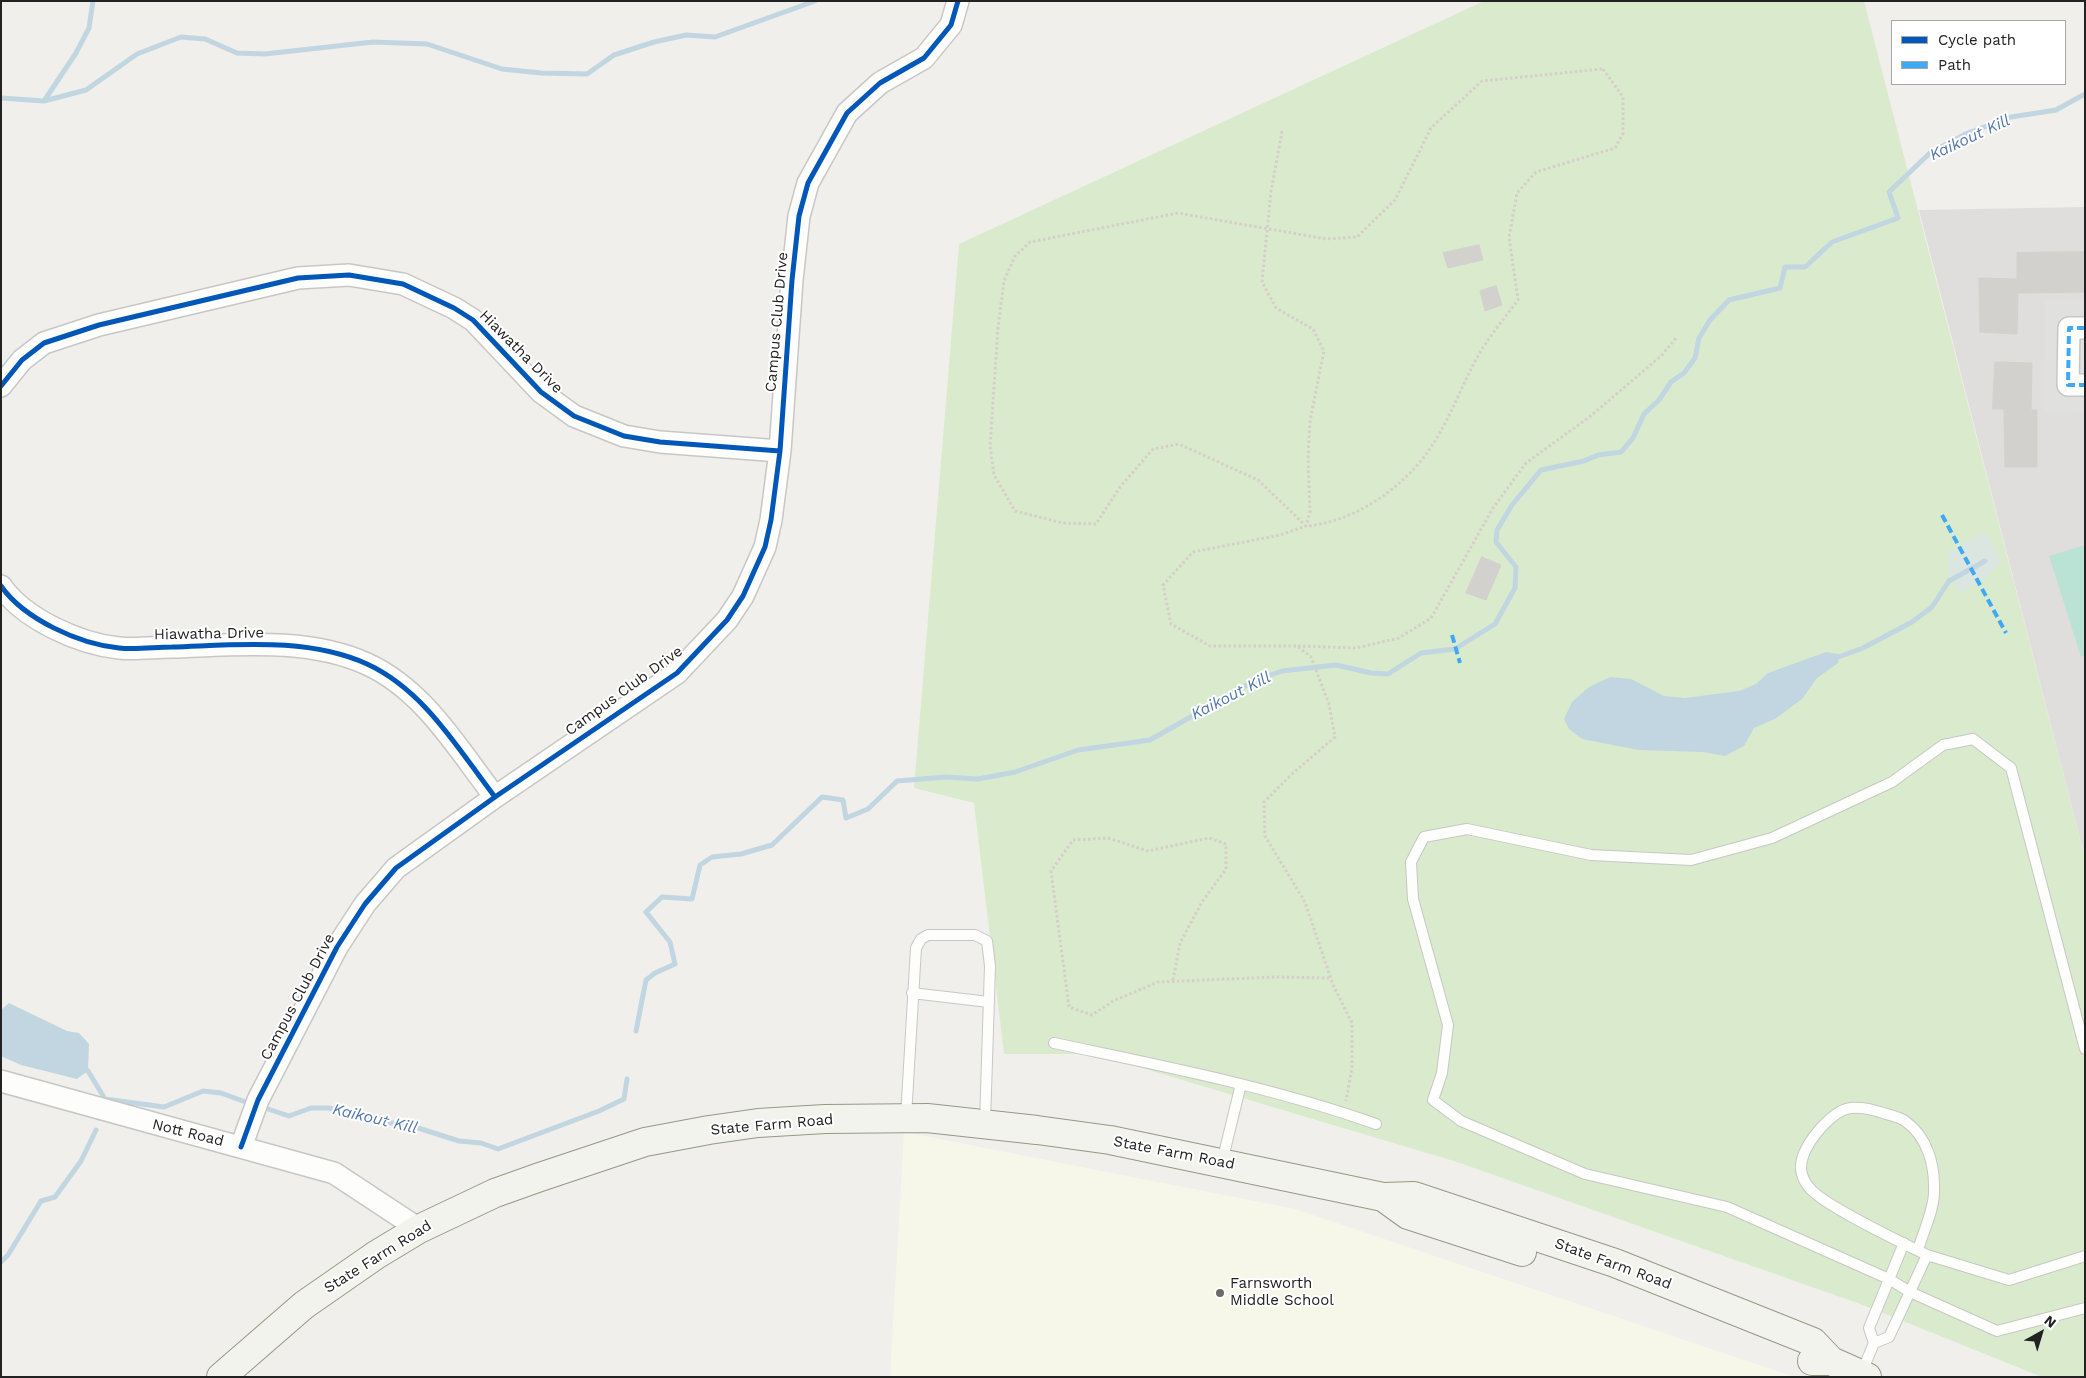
<!DOCTYPE html>
<html>
<head>
<meta charset="utf-8">
<style>
	body { margin:0 }
	#map { position:relative; width:2086px; height:1378px; overflow:hidden; background:#f0efeb; font-family:"Work Sans",sans-serif }
	canvas { display:block }
	.frame { position:absolute; inset:0; border:2px solid #222; pointer-events:none }
	.legend { position:absolute; left:1891px; top:20px; width:175px; height:65px; box-sizing:border-box; background:#fff; border:1px solid #a7a7a7; margin:0; padding:6px 9px; list-style:none; font-size:15px; color:#222 }
	.legend li { display:flex; align-items:center; gap:10px; height:25px }
	.legend b { width:25px; border:1px solid #a7a7a7 }
	.north { position:absolute; left:2016px; top:1308px; width:50px; height:50px; -webkit-text-stroke:4px #fff; paint-order:stroke; rotate:39deg; font-size:14px; font-weight:700; line-height:20px; text-align:center; color:#222 }
	.north::after { content:''; display:block; margin:auto; width:18px; height:22px; background:#222; clip-path:polygon(50% 0,100% 100%,50% 72%,0 100%) }
</style>
</head>
<body>
<div id="map">
<canvas width="2086" height="1378"></canvas>
<div class="frame"></div>
<ul class="legend">
<li><b style="height:6px;background:#0057b8"></b>Cycle path</li>
<li><b style="height:6px;background:#3fa9f5"></b>Path</li>
</ul>
<div class="north">N</div>
</div>
<script>
const c = document.querySelector('canvas').getContext('2d');
c.lineJoin = 'round';
function fillPath(path, color) {
  c.fillStyle = color;
  c.fill(path, 'evenodd');
}
function strokePath(path, color, width, dash) {
  c.strokeStyle = color;
  c.lineWidth = width;
  c.lineCap = dash ? 'butt' : 'round';
  c.setLineDash(dash || []);
  c.stroke(path);
}
function label(font, color, halo, rows, align = 'center') {
  c.font = font + ' "Work Sans",sans-serif';
  c.lineWidth = 4;
  c.setLineDash([]);
  c.textBaseline = 'middle';
  c.strokeStyle = halo;
  c.fillStyle = color;
  for (const [text, x, y, turn = 0] of rows) {
    c.save();
    c.translate(x, y);
    c.rotate((+turn || 0) * Math.PI / 180);
    c.textAlign = isNaN(turn) ? turn : align;
    if (halo) c.strokeText(text, 0, 0);
    c.fillText(text, 0, 0);
    c.restore();
  }
}
fillPath(new Path2D(`
	M2085,207v651l-166,-648z`), '#dfdedc');
fillPath(new Path2D(`
	M904,1132l391,77 500,168h-905z`), '#f6f7e9');
fillPath(new Path2D(`
	M1484,1h380l221,857v519h-43l-179,-72 -406,-143 -362,-108h-91l-30,-251 -60,-15 45,-544z`), '#daebcd');
fillPath(new Path2D(`
	M1985,532l17,29 -18,18 -23,14 -13,-19 1,-23z`), '#dae6df');
fillPath(new Path2D(`
	M2085,545v110l-4,2 -32,-101z`), '#bae3d6');
fillPath(new Path2D(`
	M2045,301h40v110l-41,1z`), '#e0e0de');
fillPath(new Path2D(`
	M1826,652l13,2 -1,9 -21,15 -15,21 -27,20 -21,9 -10,18 -19,10 -22,-4 -64,-2 -57,-11 -13,-10 -5,-10 8,-17 17,-15 21,-10 21,2 33,17 21,2 54,-7 17,-7 12,-11z
	M9,1003l58,28 12,2 10,11 -1,27 -11,8 -56,-14 -18,-8 -2,-1v-46z`), '#c1d6e0');
strokePath(new Path2D(`
	M1,98l43,3 32,-48 13,-25 4,-27
	M44,101l42,-11 51,-36 44,-17 24,2 32,14 28,1 108,-12 54,2 75,25 39,4 46,1 27,-19 40,-13 32,-7 29,2 100,-36
	M1833,659l30,-11 49,-26 20,-15 17,-26 36,-20
	M636,1031l10,-51 9,-7 20,-9 -5,-22 -24,-30 16,-15 30,2 8,-34 12,-8 29,-3 31,-9 50,-48 21,3 3,18 22,-9 29,-28 49,-4 32,2 37,-7 63,-22 72,-10 104,-59 28,-10 54,-6 35,8 17,1 33,-21 34,-4 40,-25 20,-36 1,-21 -20,-25 1,-12 15,-25 29,-35 43,-9 14,-6 23,-3 12,-14 11,-24 15,-14 12,-18 13,-9 11,-15 4,-20 11,-18 19,-20 51,-12 5,-21h20l27,-25 66,-24 -9,-26 42,-40 37,-19 43,-16 45,-7 29,-16
	M88,1071l17,28 59,8 39,-16 18,2 30,11
	M262,1107l27,9 22,-8h18l40,11 46,8 44,14 22,2 17,6 101,-38 25,-12 3,-20
	M1,1262l7,-7 33,-54 14,-4 26,-36 15,-31`), '#c1d6e0', 5);
const building = new Path2D(`
	M1479,245l4,15 -35,8 -5,-15z
	M2085,252v40l-67,1 -1,41 -37,-2 -1,-54 38,1v-26z
	M1496,286l6,19 -17,6 -5,-20z
	M1995,362l37,1 -1,47h6v57h-32l-1,-58h-11z
	M1482,557l19,8 -15,35 -20,-7z`);
fillPath(building, '#d3d1ce');
strokePath(building, '#d3d1cd', 1);
const service = new Path2D(`
	M912,993l77,9
	M1054,1043c108,23 218,44 322,81
	M2085,1049l-74,-281 -38,-29 -30,6 -51,37 -120,56 -81,22 -100,-5 -124,-26 -43,8 -13,25 2,37 35,126 -6,48 -9,27 28,21 124,53 142,33 162,72 21,13 87,39 88,-23
	M906,1117l10,-169 5,-9 7,-4h47l12,6 3,25 -5,157
	M1222,1162l19,-78
	M1918,1250c5,-18 16,-40 16,-58 1,-26 -6,-55 -29,-71 -7,-5 -17,-6 -25,-9 -10,-3 -23,-6 -34,-3 -19,6 -51,44 -44,65 1,4 4,10 7,13 11,17 96,57 118,68l82,25 76,-24
	M1874,1343l15,-6 38,-82
	M1861,1374l13,-31 -5,-15 35,-85`);
const minor = new Path2D(`
	M2085,328h-16l-1,57h17
	M1,386l21,-26 22,-17 55,-18 199,-47 51,-3 54,9 51,24 19,12 68,72 33,24 50,20 36,6 120,9
	M1,586c23,33 78,58 118,62 17,2 36,-1 53,-1 64,-2 135,-10 195,17 57,26 91,85 128,133
	M1,1081l333,92 85,56
	M241,1147l17,-47 79,-153 28,-43 31,-36 99,-71 182,-124 50,-53 16,-24 22,-49 6,-27 9,-69 12,-171 7,-64 9,-33 39,-70 33,-30 44,-25 27,-33 7,-24`);
const secondary = new Path2D(`
	M1383,1197l25,18 114,37
	M1812,1361h19l36,16
	M221,1377l83,-72 72,-50 43,-26 76,-36 45,-16 105,-35 64,-12 49,-7 67,-4 102,-1 110,12 73,10 273,57 31,-1 201,67 198,79 18,19`);
strokePath(service, '#c7c7c5', 12);
strokePath(minor, '#c7c7c5', 24);
strokePath(secondary, '#959984', 30);
strokePath(new Path2D(`
	M1603,69l20,28v37l-8,14 -79,24 -19,21 -8,44 9,63c-12,16 -25,32 -36,49 -18,30 -29,63 -47,92 -26,43 -78,81 -129,85l-48,-46 -79,-36 -26,5 -33,38 -24,37 -33,-1 -48,-12 -21,-36 -4,-29 8,-118 6,-47 11,-25 15,-14 148,-29 148,26 31,-2 38,-37 36,-72 51,-47z
	M1282,131l-11,61 -9,90 14,26 37,21 11,22 -14,70 -2,37 2,54 -4,14 -26,9 -87,17 -30,33 8,39 39,22h87l14,11 18,47 6,33 -43,37 -28,28 1,34 40,66 28,83 19,38v45l-6,33
	M1298,646l58,2 43,-10 32,-20 62,-110 33,-45 66,-48 70,-60 14,-17
	M1173,980l7,-37 22,-41 24,-33v-25l-17,-6 -61,13 -40,-13 -35,2 -22,31 18,136 23,8 21,-14 45,-19 117,-5 56,1`), '#d7cdca', 3, [2.5, 2.5]);
strokePath(service, '#fdfdfc', 10);
strokePath(minor, '#fdfdfc', 21);
strokePath(secondary, '#f3f3ed', 28);
strokePath(new Path2D(`
	M2085,328h-16l-1,57h17
	M1942,515l64,118
	M1452,635l8,28`), '#3fa9f5', 4, [8, 4]);
strokePath(new Path2D(`
	M1,386l21,-26 22,-17 55,-18 199,-47 51,-3 54,9 51,24 19,12 68,72 33,24 50,20 36,6 120,9
	M1,586c23,33 78,58 118,62 17,2 36,-1 53,-1 64,-2 135,-10 195,17 57,26 91,85 128,133
	M241,1147l17,-47 79,-153 28,-43 31,-36 99,-71 182,-124 50,-53 16,-24 22,-49 6,-27 9,-69 12,-171 7,-64 9,-33 39,-70 33,-30 44,-25 27,-33 7,-24`), '#0057b8', 5);
for (const [x, y, r, color] of [
	[1220,1293,5,"#6a6a68"]
]) {
  const dot = new Path2D();
  dot.arc(x, y, r, 0, 2 * Math.PI);
  c.fillStyle = color;
  c.fill(dot);
  strokePath(dot, '#fff', 2);
}
label('15px', '#222', '#fff', [
	["Campus Club Drive",777,322,-85],
	["Hiawatha Drive",521,352,45],
	["Hiawatha Drive",209,634,-1],
	["Campus Club Drive",624,691,-36],
	["Campus Club Drive",298,997,-62],
	["State Farm Road",772,1125,-5],
	["Nott Road",188,1133,14],
	["State Farm Road",1174,1153,11],
	["State Farm Road",378,1257,-32],
	["State Farm Road",1613,1264,20]
]);
label('15px', '#222', '#fff', [
	["Farnsworth",1230,1284],
	["Middle School",1230,1301]
], 'left');
label('italic 16px', '#5477ac', '#fff', [
	["Kaikout Kill",1970,138,-25],
	["Kaikout Kill",1231,696,-27],
	["Kaikout Kill",375,1119,13]
]);
</script>
</body>
</html>
